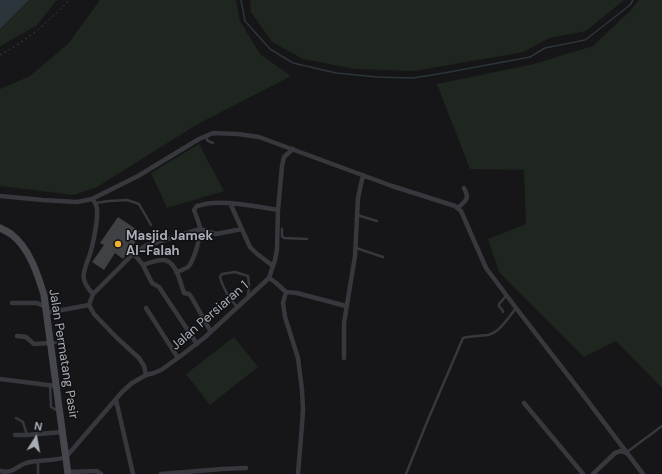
<!DOCTYPE html>
<html>
<head>
<meta charset="utf-8">
<style>
	body { margin:0 }
	#map { position:relative; width:662px; height:474px; overflow:hidden; background:#161618; font-family:"DM Sans",sans-serif }
	canvas { display:block }
	.north { position:absolute; left:16px; top:418px; width:40px; height:40px; -webkit-text-stroke:3px #111113; paint-order:stroke; rotate:11deg; font-size:11px; font-weight:700; line-height:16px; text-align:center; color:#a8adb8 }
	.north::after { content:''; display:block; margin:auto; width:14px; height:18px; background:#a8adb8; clip-path:polygon(50% 0,100% 100%,50% 72%,0 100%) }
</style>
</head>
<body>
<div id="map">
<canvas width="662" height="474"></canvas>
<div class="north">N</div>
</div>
<script>
const c = document.querySelector('canvas').getContext('2d');
c.lineJoin = 'round';
function fillPath(path, color) {
  c.fillStyle = color;
  c.fill(path, 'evenodd');
}
function strokePath(path, color, width, dash) {
  c.strokeStyle = color;
  c.lineWidth = width;
  c.lineCap = dash ? 'butt' : 'round';
  c.setLineDash(dash || []);
  c.stroke(path);
}
function label(font, color, halo, rows, align = 'center') {
  c.font = font + ' "DM Sans",sans-serif';
  c.lineWidth = 3;
  c.setLineDash([]);
  c.textBaseline = 'middle';
  c.strokeStyle = halo;
  c.fillStyle = color;
  for (const [text, x, y, turn = 0] of rows) {
    c.save();
    c.translate(x, y);
    c.rotate((+turn || 0) * Math.PI / 180);
    c.textAlign = isNaN(turn) ? turn : align;
    if (halo) c.strokeText(text, 0, 0);
    c.fillText(text, 0, 0);
    c.restore();
  }
}
fillPath(new Path2D(`
	M29,0h28l-21,26 -36,20v-17z
	M100,0h136l4,21 20,33 31,22 -95,49 -99,62 -23,8 -74,-9v-97l30,-13 38,-32z
	M250,0h374l-38,31 -37,7 -25,14 -110,19 -59,-2 -52,-10 -31,-17 -21,-30z
	M639,0h23v388l-46,-47 -32,16 -85,-85 -11,-33 38,-15 -2,-54 -54,-1 -33,-85 97,-20 59,-18 37,-35z
	M199,144l25,47 -57,17 -16,-35z
	M234,337l24,30 -48,38 -24,-31z`), '#1e261f');
fillPath(new Path2D(`
	M0,0h29l-29,29z`), '#2c353c');
strokePath(new Path2D(`
	M241,0l4,21 25,28 23,14 43,10 41,4 36,1 31,-5 86,-16 15,-9 40,-8 8,-6 37,-29 3,-5`), '#2c353c', 1.5);
fillPath(new Path2D(`
	M118,217l24,16 -16,22 -3,4 -8,-6 -11,17 -12,-8 12,-17 -4,-2z`), '#404145');
strokePath(new Path2D(`
	M0,55c26,-14 49,-33 69,-55`), '#3d3f44', 1, [2, 3]);
strokePath(new Path2D(`
	M205,136l3,5 5,2
	M96,203l13,-2 18,-1 12,4 12,21
	M357,215l20,6
	M282,229v7l2,2 23,1
	M356,248l27,9
	M237,307c-8,-10 -14,-18 -17,-30l2,-3 13,-2 13,4 1,8 -1,13
	M503,312v-1l-4,-5v-2l7,-8
	M51,343l12,-1
	M50,385l1,22 7,4
	M16,418l7,4 4,13
	M627,452l35,-26
	M38,462v12
	M406,474l21,-52 36,-84c8,-2 17,-2 25,-3 11,-2 21,-18 28,-27`), '#37383d', 2.5);
strokePath(new Path2D(`
	M0,196l43,4 34,2 15,-3 46,-23 61,-37 14,-6 25,1 21,3 133,49 63,20 6,5 25,57 30,40 68,88 59,78
	M92,199c3,3 5,7 5,11 1,10 -4,34 -7,44 -6,18 -12,24 3,40l-3,8 -1,3 5,9 22,23 23,21 5,8 2,9
	M230,203l20,44 6,6 17,13
	M458,208c8,-8 12,-9 6,-20
	M134,254l9,11 9,18 7,4 38,57
	M143,265c6,-2 13,-5 19,-5 14,-1 18,22 22,33l5,1 3,4 19,34
	M176,272c4,-1 9,-3 12,-5 6,-6 13,-31 12,-39 -1,-6 -4,-12 -6,-18l3,-4c5,-1 10,-3 16,-3 20,-2 45,4 65,7
	M269,278l6,4 11,10 11,1 49,13
	M286,292l-3,11 2,14 13,41 4,32 1,20 -1,15 -4,49
	M93,294l39,-39 13,-9 55,-17 16,5 26,-5
	M12,303h25l9,4
	M146,308l32,50
	M46,313l43,-8
	M17,336l9,1 8,7 16,-1
	M344,358v-35l11,-67 3,-58 5,-23
	M0,379l56,7
	M116,400l17,74
	M524,403l59,71
	M15,435h12l36,-3
	M0,471c13,3 15,-4 26,-8 12,-4 26,-1 40,-6l56,-65 10,-9 14,-8 8,-2 7,-3 17,-12 26,-20 65,-60 6,-18 2,-11 1,-39 4,-44 2,-9 9,-8
	M68,472l29,-1 4,3
	M161,474l61,-5 24,-1
	M593,474l22,-21 6,-2 5,2`), '#37383d', 4.5);
strokePath(new Path2D(`
	M0,228c4,2 8,4 11,6 18,13 27,41 33,61l24,179`), '#45474d', 7);
for (const [x, y, r, color] of [
	[118,244,4,"#f2b134"]
]) {
  const dot = new Path2D();
  dot.arc(x, y, r, 0, 2 * Math.PI);
  c.fillStyle = color;
  c.fill(dot);
  strokePath(dot, '#111113', 1.5);
}
label('bold 13px', '#a8adb8', '#111113', [
	["Masjid Jamek",126,237],
	["Al-Falah",126,252]
], 'left');
label('13px', '#a8adb8', '#111113', [
	["Jalan Persiaran 1",210,316,-41],
	["Jalan Permatang Pasir",63,354,81]
]);
</script>
</body>
</html>
